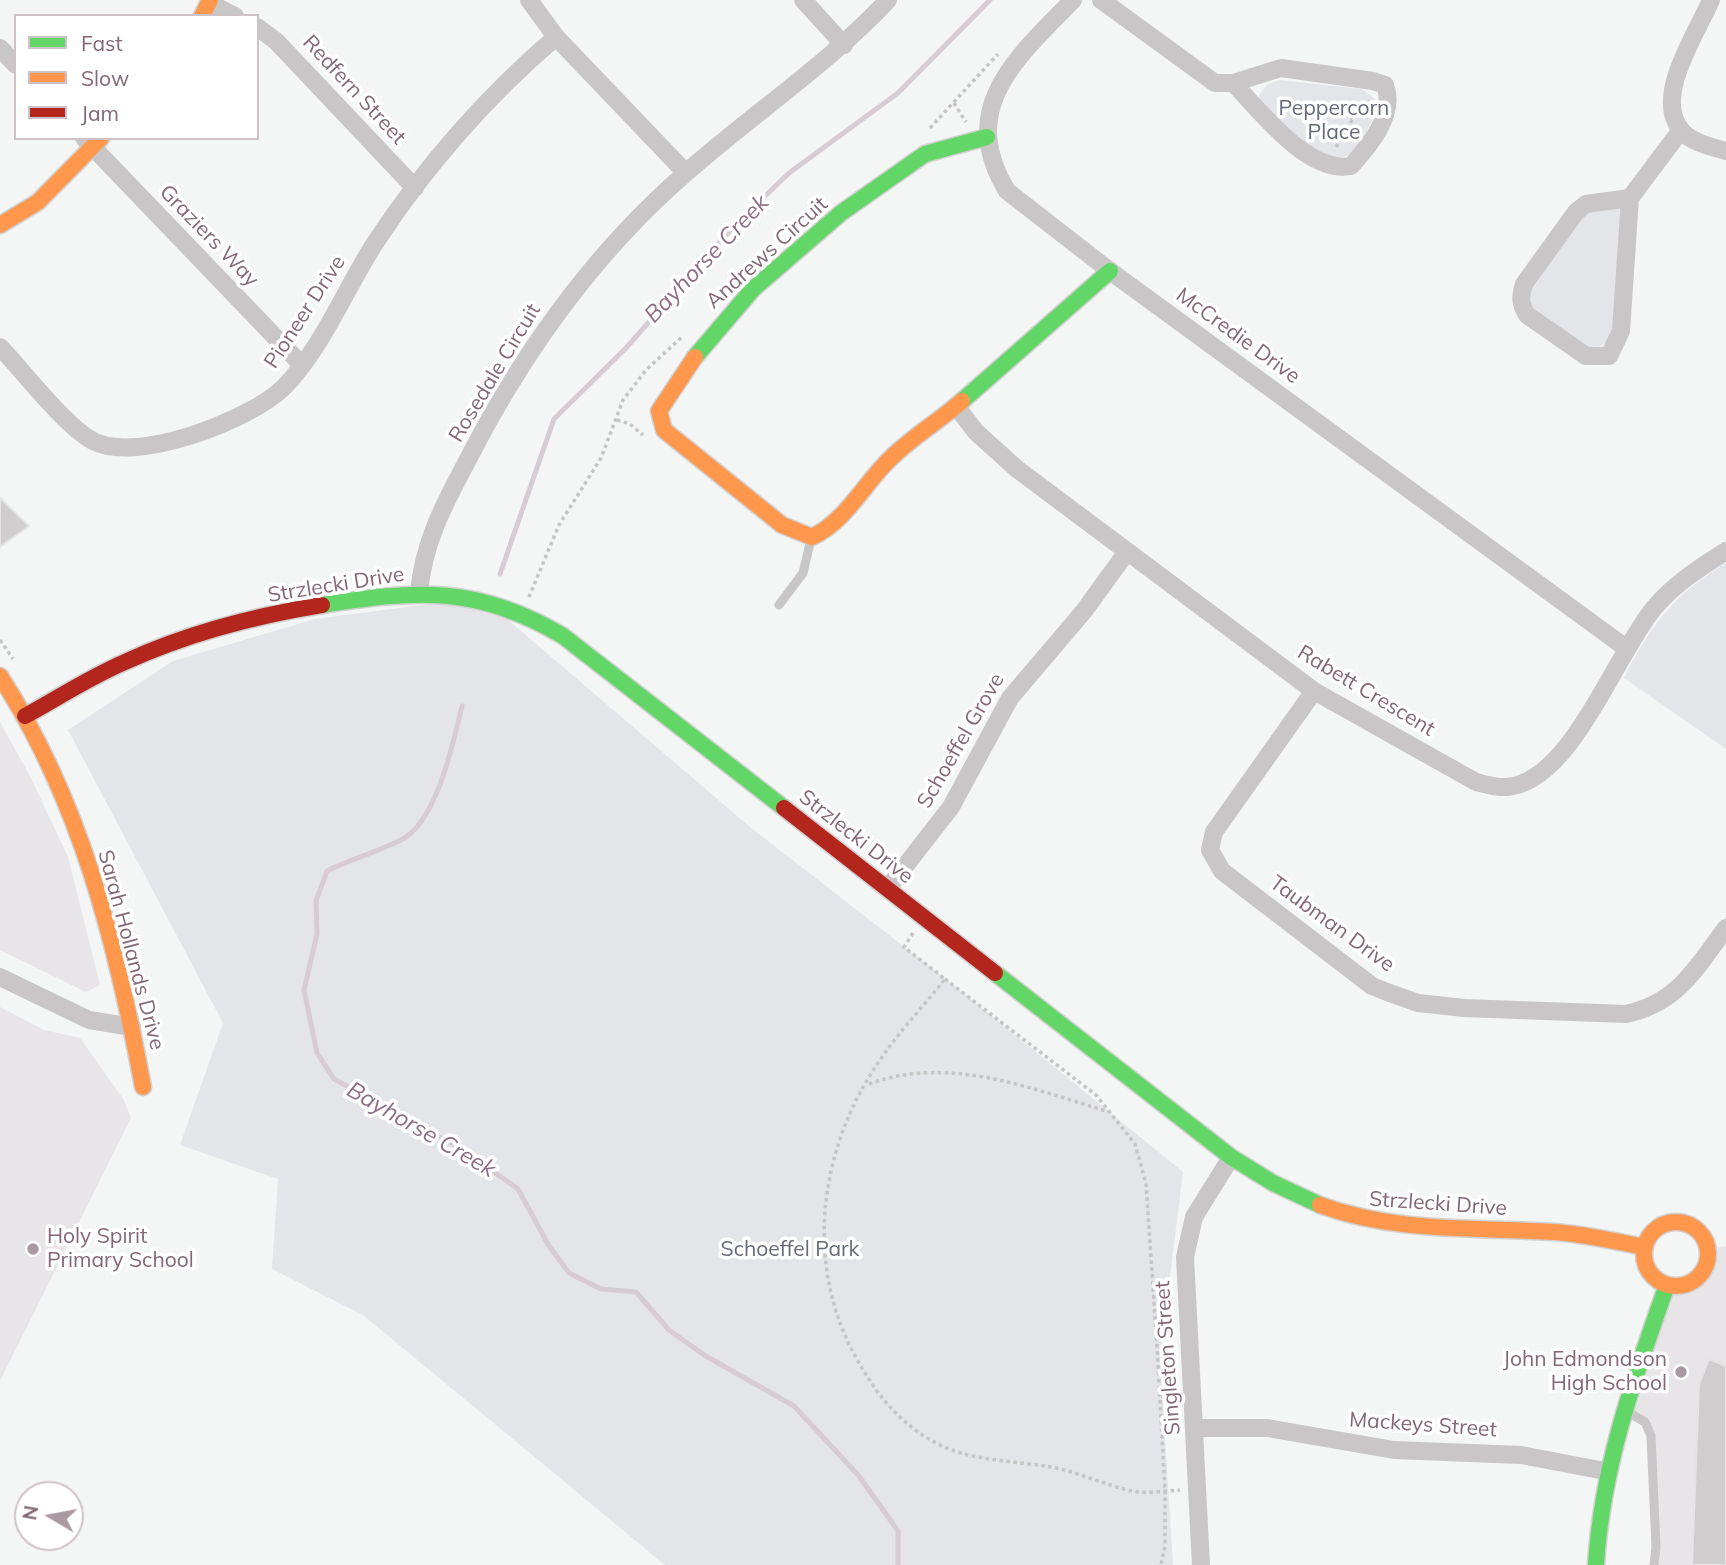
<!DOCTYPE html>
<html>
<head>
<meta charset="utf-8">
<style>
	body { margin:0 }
	#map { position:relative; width:1726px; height:1565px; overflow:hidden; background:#f4f5f5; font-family:Mulish,sans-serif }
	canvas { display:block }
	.legend { position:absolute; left:14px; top:14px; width:245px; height:126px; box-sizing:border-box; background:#fff; border:2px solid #cdc2c8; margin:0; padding:9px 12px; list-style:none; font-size:21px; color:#836776 }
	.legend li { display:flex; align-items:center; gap:14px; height:35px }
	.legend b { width:35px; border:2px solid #cdc2c8 }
	.north { position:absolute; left:14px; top:1481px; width:70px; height:70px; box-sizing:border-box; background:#fff; border:2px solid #cdc2c8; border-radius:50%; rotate:280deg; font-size:19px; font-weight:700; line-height:28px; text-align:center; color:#836776 }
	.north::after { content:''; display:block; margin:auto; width:24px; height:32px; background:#ab99a2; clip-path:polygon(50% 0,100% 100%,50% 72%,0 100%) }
</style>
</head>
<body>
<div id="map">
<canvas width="1726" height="1565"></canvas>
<ul class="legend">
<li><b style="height:9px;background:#63d668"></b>Fast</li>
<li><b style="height:9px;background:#ff974d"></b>Slow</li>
<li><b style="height:9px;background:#b3261e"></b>Jam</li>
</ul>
<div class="north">N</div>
</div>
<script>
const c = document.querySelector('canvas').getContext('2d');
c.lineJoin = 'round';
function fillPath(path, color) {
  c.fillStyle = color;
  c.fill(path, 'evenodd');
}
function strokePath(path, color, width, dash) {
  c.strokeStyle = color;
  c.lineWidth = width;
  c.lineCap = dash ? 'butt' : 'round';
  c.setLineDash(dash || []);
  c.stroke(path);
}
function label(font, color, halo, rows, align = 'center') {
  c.font = font + ' Mulish,sans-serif';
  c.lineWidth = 7;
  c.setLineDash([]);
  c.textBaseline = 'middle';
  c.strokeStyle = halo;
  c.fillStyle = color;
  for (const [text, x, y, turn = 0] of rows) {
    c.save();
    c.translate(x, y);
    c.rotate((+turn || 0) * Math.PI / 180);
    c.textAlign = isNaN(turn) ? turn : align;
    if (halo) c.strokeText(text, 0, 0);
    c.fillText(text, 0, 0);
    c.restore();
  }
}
fillPath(new Path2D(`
	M0,722l31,56 37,79 32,128 -14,7 -86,-42z
	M0,1007l44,23 36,8 44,62 7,18 -131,263z
	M1726,1246v319h-72l-3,-129 -17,-22 39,-128 13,-2 12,-7 8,-12 1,-16z`), '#e7e5e7');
fillPath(new Path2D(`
	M1279,80l83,9 12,9 3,14 -20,36 -12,9h-21l-57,-45 -8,-15c3,-10 10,-14 20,-17z
	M1623,207l-9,124 -3,8 -15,10 -12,-4 -55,-40 -1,-13 56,-79z
	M1726,563v186l-102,-71c26,-52 51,-85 102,-115z
	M445,602l62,17 243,208 211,164 222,181 -23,185 13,208h-508l-302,-250 -91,-46 6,-90 -98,-34 43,-122 -155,-293 105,-69 142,-42z`), '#e3e5e8');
strokePath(new Path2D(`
	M500,574l54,-155 72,-71 108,-122 55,-53 109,-80 92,-93
	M462,706c-9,37 -25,116 -61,134 -23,12 -50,19 -74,31l-11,30 1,33 -13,56 13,63 17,26 126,69 58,41 31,57 20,27 32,16 35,3 33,38 35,25 90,51 65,70 39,55v34`), '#d7ccd4', 5);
const building = new Path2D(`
	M0,498l29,28 -29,21z
	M1709,1359l17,7v199h-34l7,-180z`);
fillPath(building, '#d0cdcf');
strokePath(building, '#e4e4e4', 2);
const fast = new Path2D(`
	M695,357l58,-68 88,-76 84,-59 62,-17
	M962,401l148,-130
	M322,605c95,-15 155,-20 241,31l221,172
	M995,973l236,184 42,26 47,22
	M1596,1565c6,-99 38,-187 71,-280`);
const slow = new Path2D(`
	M202,16l8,-16
	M0,225l38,-23 63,-64
	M695,357l-36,54 5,19 118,95 30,12c32,-15 49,-48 73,-73 23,-25 52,-41 77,-63
	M0,676c81,126 116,266 143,411
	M1320,1205c76,28 154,22 234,27 30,2 60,9 90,15
	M1644 1254a32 32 0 1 1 64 0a32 32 0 1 1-64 0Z`);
const jam = new Path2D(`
	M25,716c33,-18 65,-39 100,-54 63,-29 129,-46 197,-57
	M784,808l211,165`);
strokePath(fast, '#d2d1d2', 19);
strokePath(slow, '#d2d1d2', 19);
strokePath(jam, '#d2d1d2', 19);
strokePath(new Path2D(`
	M954,103l12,19
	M1345,113l8,5
	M1328,126l11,11
	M930,128l68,-74
	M1336,147l22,-37 12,-9
	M617,420l13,4 13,11
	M529,597l30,-72 42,-67 22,-58 23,-30 37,-34
	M0,640l13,19
	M913,933l-9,14 41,32c-23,29 -49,56 -69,87 -56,84 -71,195 -23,286 21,40 47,74 89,94 32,15 74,15 109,21 27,5 54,18 81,24 14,3 33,0 48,-1
	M945,979l151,116 39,49 11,39 11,164 8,143v56l-4,19
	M869,1084c80,-29 161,4 237,27`), '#c6c4c5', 3.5, [3.5, 3.5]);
strokePath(new Path2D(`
	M779,605l24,-32 8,-34
	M1626,1411l19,11 6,14 5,111 -2,18`), '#c8c6c7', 9);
strokePath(new Path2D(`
	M529,0l27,37 130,136
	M803,0l41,45
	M1073,0c-55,57 -117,107 -66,191l103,80 516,377
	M1101,0l114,83h18l48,-15 92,13 12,4c11,29 -15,60 -34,81 -44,8 -91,-56 -118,-83
	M1711,0c-14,33 -59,98 -29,131 10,12 30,16 44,20
	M209,3l26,13
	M257,27l19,14 139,147
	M0,48l16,17
	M84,138l218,227
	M1630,198l-44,6 -10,8 -52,72c-4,12 -4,20 3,31l59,41h23l12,-25 9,-133 51,-68
	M0,347c24,25 64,78 93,94 44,23 158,-21 191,-54 37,-37 62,-99 91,-144 50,-76 112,-147 181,-206
	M956,406l20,26 41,37 297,222 162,91c12,3 24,7 37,4 61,-12 104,-134 141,-178 20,-24 47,-41 72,-57
	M419,593c5,-57 30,-97 56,-147 55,-104 123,-197 212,-274 67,-59 140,-107 201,-172
	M1314,691l-100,141 -4,18 12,21 150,115 15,6 31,11 46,5 162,6c52,-11 70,-46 100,-86
	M888,888l63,-81 59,-109 74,-87 42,-58
	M0,977l89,43 43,7
	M1195,1428h72l127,22 127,5 84,16
	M1201,1565l-16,-308 9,-40 36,-58`), '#c8c6c7', 18);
strokePath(fast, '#63d668', 16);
strokePath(slow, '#ff974d', 16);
strokePath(jam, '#b3261e', 16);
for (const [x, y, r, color] of [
	[33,1249,7,"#ab99a2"],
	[1681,1372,7,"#ab99a2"]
]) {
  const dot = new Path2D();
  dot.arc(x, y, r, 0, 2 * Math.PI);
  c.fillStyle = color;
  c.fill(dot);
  strokePath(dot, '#fff', 2.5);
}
label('21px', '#836776', '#fff', [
	["Redfern Street",354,90,47],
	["Graziers Way",209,236,46],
	["Andrews Circuit",767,253,-42],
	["Pioneer Drive",305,312,-57],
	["McCredie Drive",1238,336,36],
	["Rosedale Circuit",495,373,-59],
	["Strzlecki Drive",336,585,-9],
	["Rabett Crescent",1366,691,31],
	["Schoeffel Grove",961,741,-60],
	["Strzlecki Drive",856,837,38],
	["Taubman Drive",1332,924,36],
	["Sarah Hollands Drive",131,950,75],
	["Strzlecki Drive",1438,1204,4],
	["Singleton Street",1168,1358,-94],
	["Mackeys Street",1423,1425,4]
]);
label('21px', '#656a7a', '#fff', [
	["Peppercorn",1334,109],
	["Place",1334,133],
	["Schoeffel Park",790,1250]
]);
label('21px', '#836776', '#fff', [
	["Holy Spirit",47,1237],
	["Primary School",47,1261],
	["John Edmondson",1667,1360,"right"],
	["High School",1667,1384,"right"]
], 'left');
label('italic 23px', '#8d6d84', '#fff', [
	["Bayhorse Creek",707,259,-46],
	["Bayhorse Creek",421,1130,30]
]);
</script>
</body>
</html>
